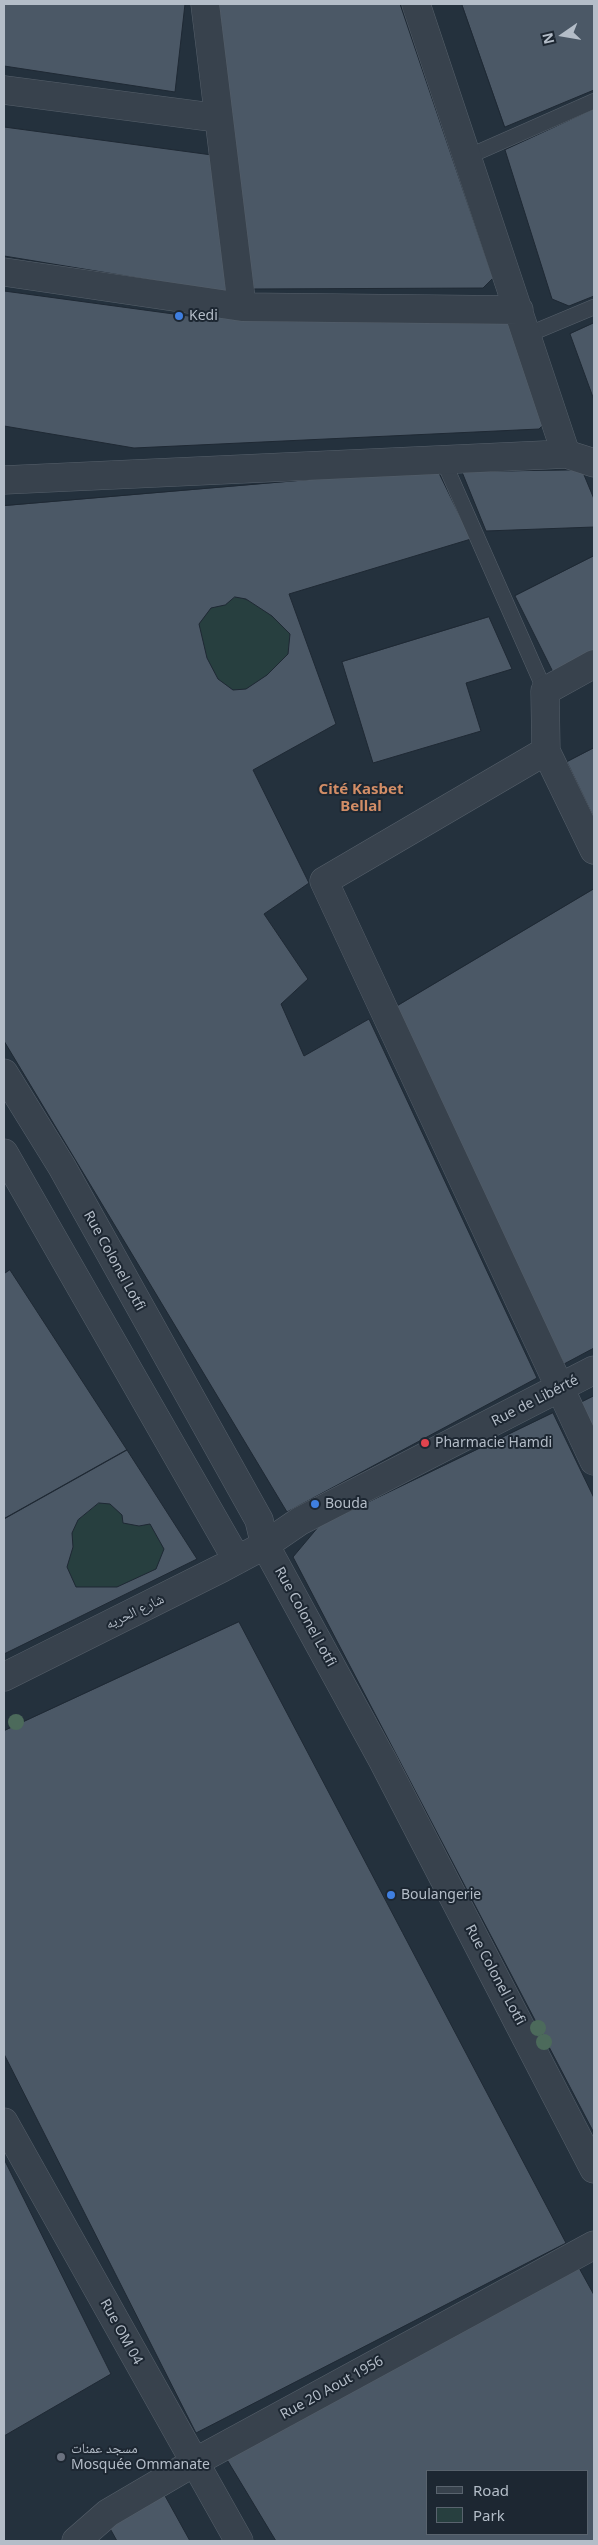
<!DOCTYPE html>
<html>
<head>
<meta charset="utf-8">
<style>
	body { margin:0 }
	#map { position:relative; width:598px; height:2545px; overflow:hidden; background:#24313d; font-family:"Noto Sans",sans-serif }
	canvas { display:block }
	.frame { position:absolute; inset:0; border:5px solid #b4bdc8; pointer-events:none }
	.legend { position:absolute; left:426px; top:2470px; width:162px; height:65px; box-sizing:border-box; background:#1d2732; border:1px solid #59636e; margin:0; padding:6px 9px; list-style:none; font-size:15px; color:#b4bdc8 }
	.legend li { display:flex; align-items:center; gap:10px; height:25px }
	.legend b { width:25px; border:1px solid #59636e }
	.north { position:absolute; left:538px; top:10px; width:50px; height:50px; -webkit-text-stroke:4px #1d2732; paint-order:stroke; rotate:257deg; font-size:14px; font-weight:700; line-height:20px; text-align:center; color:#b4bdc8 }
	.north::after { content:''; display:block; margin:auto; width:18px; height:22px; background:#b4bdc8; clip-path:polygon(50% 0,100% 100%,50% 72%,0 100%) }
</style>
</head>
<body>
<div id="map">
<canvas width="598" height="2545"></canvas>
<div class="frame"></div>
<ul class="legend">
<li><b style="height:6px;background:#38424d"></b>Road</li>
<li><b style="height:14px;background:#273f3f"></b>Park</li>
</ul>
<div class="north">N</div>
</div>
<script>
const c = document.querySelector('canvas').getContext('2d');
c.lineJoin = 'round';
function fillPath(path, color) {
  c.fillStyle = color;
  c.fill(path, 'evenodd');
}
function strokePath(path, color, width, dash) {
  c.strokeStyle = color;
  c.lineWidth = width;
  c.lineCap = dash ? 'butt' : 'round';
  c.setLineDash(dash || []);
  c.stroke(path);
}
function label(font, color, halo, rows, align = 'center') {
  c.font = font + ' "Noto Sans","Noto Naskh Arabic",sans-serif';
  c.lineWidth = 4;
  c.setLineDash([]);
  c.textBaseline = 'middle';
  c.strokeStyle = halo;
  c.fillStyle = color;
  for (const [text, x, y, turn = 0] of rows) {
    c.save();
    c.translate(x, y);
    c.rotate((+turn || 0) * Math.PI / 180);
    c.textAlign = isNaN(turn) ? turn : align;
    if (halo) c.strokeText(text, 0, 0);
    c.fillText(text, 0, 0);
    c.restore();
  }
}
fillPath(new Path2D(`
	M235,597c22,3 39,21 55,37l-2,20 -21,21 -21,14 -13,1 -15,-11 -11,-21 -8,-34 12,-16 14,-3z
	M99,1503l11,1 12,11 2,8 15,3 11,-2 14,25 -8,20 -39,18h-41l-9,-20 6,-20 -1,-15 6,-12z`), '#273f3f');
const building = new Path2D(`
	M4,4h181l-10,88 -171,-26z
	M215,4h185l93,274 -10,10 -232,1z
	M462,4h132v86l-89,37z
	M594,109v187l-25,10 -17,-7 -47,-149z
	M4,127l208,28 18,138 -226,-37z
	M4,291l192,26 317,2 35,101 -9,9 -405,19 -130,-22z
	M594,323v77l-24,-66z
	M437,469l34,70 -182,55 47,130 -83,46 56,113 -45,31 44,65 -27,25 23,52 65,-37 168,359 -250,134 -283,-471v-535zM235,597l11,2 26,17 18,18 -2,20 -21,21 -21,14 -13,1 -15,-11 -11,-21 -8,-34 12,-16 14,-3z
	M582,470l12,29v28l-108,4 -24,-59z
	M594,556v97l-40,21 -39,-78z
	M489,617l23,52 -46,14 15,48 -108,32 -31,-101z
	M594,748v70l-27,-56z
	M594,889v459l-30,16 -170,-356z
	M10,1270l117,180 -123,69v-245z
	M594,1396v42l-16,-34z
	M553,1413l41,85v635l-301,-576 26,-31z
	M127,1450l70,109 -193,95v-135zM99,1503l11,1 12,11 1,8 16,3 11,-2 14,25 -8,20 -39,18h-41l-9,-20 6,-20 -1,-14 6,-13z
	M239,1622l327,621 -370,190 -192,-379v-323z
	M4,2159l107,215 -107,62z
	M578,2266l16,29v246h-318l-50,-83zM427,2471h160v63h-160z
	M164,2494l26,47h-73l-10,-18z`);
fillPath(building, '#4b5866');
strokePath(building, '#1f2934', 1);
const service = new Path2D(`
	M467,157l127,-56
	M527,335l67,-28
	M443,460l102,231`);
const minor = new Path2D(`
	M205,4l37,303
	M416,4l150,450 28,9
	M4,90l214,28
	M4,272l238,35 277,3
	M4,480l562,-26
	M594,664l-49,27 1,60 48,99
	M546,751l-222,130 270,580
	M4,1073l58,94 197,353 6,25 118,216 211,408
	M4,1153l233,407
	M4,1677l218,-109 43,-23 35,-24 294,-151
	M4,2122l235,419
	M76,2541l32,-28 87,-51 399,-217`);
strokePath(service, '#56606b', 16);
strokePath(minor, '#56606b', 29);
strokePath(service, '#38424d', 15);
strokePath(minor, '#38424d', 28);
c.fillStyle = '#4c6a5b';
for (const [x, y] of [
	[16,1722],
	[538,2028],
	[544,2042]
]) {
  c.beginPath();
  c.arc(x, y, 8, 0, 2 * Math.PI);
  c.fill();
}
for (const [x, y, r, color] of [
	[179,316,5,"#3f7fe0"],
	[425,1443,5,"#e0444e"],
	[315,1504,5,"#3f7fe0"],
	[391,1895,5,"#3f7fe0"],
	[61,2457,5,"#6b7280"]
]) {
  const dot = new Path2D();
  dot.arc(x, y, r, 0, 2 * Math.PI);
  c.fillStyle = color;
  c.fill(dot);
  strokePath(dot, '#1d2732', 2);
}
label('14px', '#b4bdc8', '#1d2732', [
	["Kedi",189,316],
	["Pharmacie Hamdi",435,1443],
	["Bouda",325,1504],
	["Boulangerie",401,1895],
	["مسجد عمنات",71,2449],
	["Mosquée Ommanate",71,2465]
], 'left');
label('14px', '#b4bdc8', '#1d2732', [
	["Rue Colonel Lotfi",114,1261,61],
	["Rue de Libérté",535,1401,-27],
	["شارع الحريه",135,1612,-26],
	["Rue Colonel Lotfi",305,1617,61],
	["Rue Colonel Lotfi",495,1975,62],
	["Rue OM 04",121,2332,61],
	["Rue 20 Aout 1956",332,2388,-29]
]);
label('bold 15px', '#d28d66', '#1d2732', [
	["Cité Kasbet",361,790],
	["Bellal",361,807]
]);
</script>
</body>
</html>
